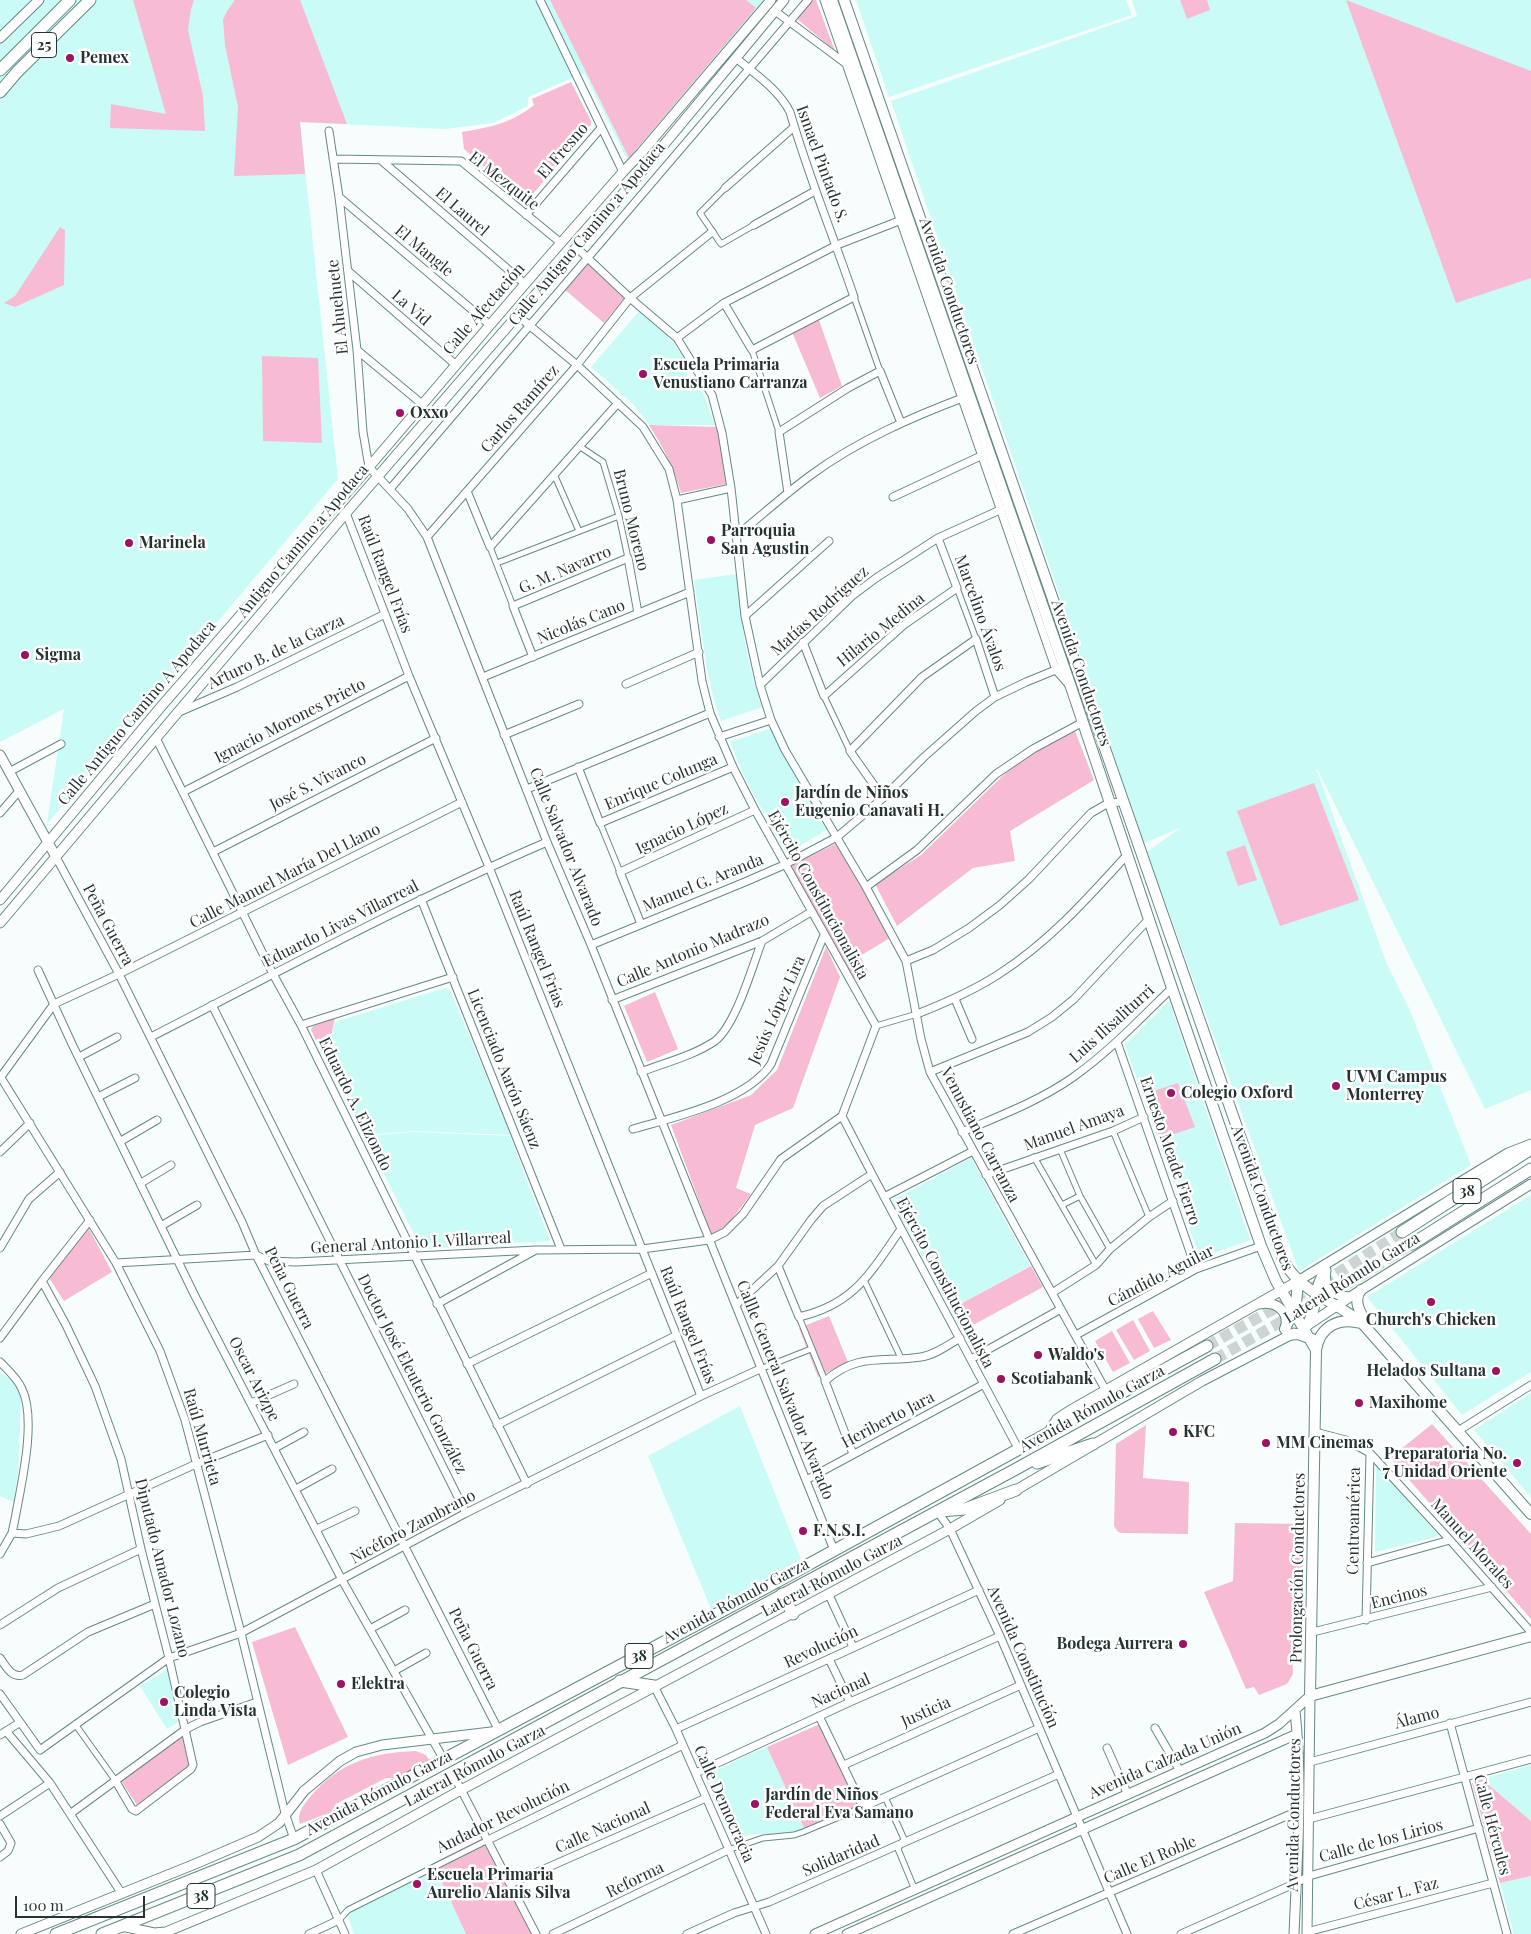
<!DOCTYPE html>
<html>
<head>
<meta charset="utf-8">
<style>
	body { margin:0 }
	#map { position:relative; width:1531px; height:1934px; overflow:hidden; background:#f6fdfc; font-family:"Playfair Display",serif }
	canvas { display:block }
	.scale { position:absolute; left:15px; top:1896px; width:130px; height:22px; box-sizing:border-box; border:2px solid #253433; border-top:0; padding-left:6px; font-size:15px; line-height:18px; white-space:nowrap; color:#253433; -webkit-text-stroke:4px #fff; paint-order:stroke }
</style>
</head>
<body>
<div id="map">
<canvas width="1531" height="1934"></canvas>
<div class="scale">100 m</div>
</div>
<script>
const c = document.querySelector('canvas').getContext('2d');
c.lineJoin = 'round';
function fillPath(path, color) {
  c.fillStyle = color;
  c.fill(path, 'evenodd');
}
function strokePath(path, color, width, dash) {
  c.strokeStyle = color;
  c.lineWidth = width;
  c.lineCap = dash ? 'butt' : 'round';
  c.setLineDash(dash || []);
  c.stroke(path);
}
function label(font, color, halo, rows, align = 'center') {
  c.font = font + ' "Playfair Display",serif';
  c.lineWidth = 5;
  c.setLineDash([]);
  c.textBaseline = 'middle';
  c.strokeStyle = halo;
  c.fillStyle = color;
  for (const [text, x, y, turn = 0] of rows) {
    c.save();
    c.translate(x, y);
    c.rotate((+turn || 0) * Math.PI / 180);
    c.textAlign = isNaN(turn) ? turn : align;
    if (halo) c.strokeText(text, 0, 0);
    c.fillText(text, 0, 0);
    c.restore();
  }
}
fillPath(new Path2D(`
	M0,0h766l-137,163 -45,-90 -56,24v9l-35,17 -48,6 -145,-7 38,357 -291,345 17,-115 -64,33z
	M856,0h270l6,15 -243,82z
	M1132,0h399v1090l-46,19 -167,-339 -16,6 15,-5 69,191 23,46 62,157 -172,106 -152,-419 33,-24 -36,15 -253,-742 246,-85z
	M641,309l19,18 28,35 -1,21 13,2 15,40h-65l-17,-21 -42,-37z
	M736,574l9,70 9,39 9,24 -42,14 -8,-25 -7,-33 -12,-83z
	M772,728l10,25 46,76 -42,25 -42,-78 -14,-34z
	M445,988l5,2 61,145 -95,-4 -51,4 -38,-77 8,-36z
	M1169,1001l81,239 -50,18 -75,-213z
	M415,1132l95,4 40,105 -125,8 -5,-3 -55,-110z
	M971,1158l59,108 -78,42 -61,-107z
	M1531,1195v177l-69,43 -95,-118z
	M0,1373l13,7 6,8 2,9 -3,74 -4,31 -14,-6z
	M1531,1393v104l-57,-67z
	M740,1406l61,153 -90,50 -63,-153z
	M1376,1464l63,72 -64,16z
	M168,1669l15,50 -16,10 -27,-43z
	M767,1747l38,83 -11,4h-44l-16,8 -29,-63 1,-3 39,-20z
	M1531,1765v56l-49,-42z
	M433,1863l33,71h-112l-6,-18 1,-10z
	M1531,1876v58h-17l-14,-51z`), '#cafbf6');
fillPath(new Path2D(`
	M133,0h61l-3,9 -3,21 15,66 2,35 -95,-3 1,-24 55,10z
	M235,0h65l47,124 -47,-2 5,52 -71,2 4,-69 -13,-62 -2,-25 4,-9z
	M550,0h196l10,8 -127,150z
	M810,0h6l19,51 -39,-33z
	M1180,0h27l3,10 -23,9z
	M1346,0l185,71v207l-75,25z
	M571,82l20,39v4l-65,77 -62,-53 -2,-17c29,-5 48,-8 72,-27l-2,-6z
	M60,227l5,3 -1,55 -49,22 -11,-4 11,-7z
	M588,261l39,34 -23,28 -40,-34z
	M818,317l24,69 -22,12 -28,-66z
	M262,356l56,2 4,85 -59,-2z
	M649,425l69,2 8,57 -45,9c-7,-25 -18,-46 -32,-68z
	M1075,731l19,49 -84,51 5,30 -42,7 -76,58 -22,-42 46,-29 96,-93z
	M1314,783l45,117 -79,26 -43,-115z
	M839,842l51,96 -30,18 8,15 -14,8 -63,-113z
	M1245,845l12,35 -19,6 -12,-34z
	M826,947l14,30 -47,131 -38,17 -19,63 15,6 -22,29 -17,13 -41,-111 80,-30 26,-25z
	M655,992l23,57 -31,13 -23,-56z
	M335,1018l-9,42 -15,-30 2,-4z
	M1178,1083l17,44 -35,12 -15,-45z
	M88,1227l24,45 -48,29 -15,-23 21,-33z
	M1031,1266l12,21 -81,44 -11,-22z
	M1153,1311l18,29 -17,8 -16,-29z
	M829,1316l19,46 -30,15 -19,-49z
	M1133,1320l17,31 -16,9 -18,-30z
	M1112,1331l18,32 -17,9 -18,-31z
	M1432,1424l99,110v85l-141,-161z
	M1146,1425l-3,53 46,4 -1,52 -66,-1 -4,-1 -4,-6 2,-82z
	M1235,1523l69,1 -3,112h-10l2,38 -6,10 -28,11 -5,-8 -8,2 -42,-97 29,-11z
	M295,1627l53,110 -60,28 -36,-123z
	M820,1724l38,83 -53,23 -38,-83z
	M183,1734l9,31 -55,40 -17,-26z
	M416,1751l10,4 3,5 -33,18h-10l-50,26 -5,8 -31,12c-4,-11 4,-19 10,-27 30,-35 61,-44 106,-46z
	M1482,1779l49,42v55l-31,7 -28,-100z
	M483,1838l49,96h-66l-33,-71z`), '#f7bbd4');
strokePath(new Path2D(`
	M1207,1346l126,-70 69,-44
	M1215,1359l126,-71 71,-44`), '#ccd5d4', 11, [11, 5.5]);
const pedestrian = new Path2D(`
	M725,188l-25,25 21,31 33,-19
	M854,297l26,74
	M752,350l27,82
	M579,446l24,16 16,54 9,42
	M554,474l25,57
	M490,547l23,59
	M497,563l122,-47
	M957,588l19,51
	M824,696l26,55
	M600,823l20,49
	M876,1026l41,-12
	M1113,1131l36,86
	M1060,1149l20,47 30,53
	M1034,1157l62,108
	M1062,1205l18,-9
	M864,1280l37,78
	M799,1317l26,64
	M760,1369l51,-20
	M75,1724l40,56
	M885,1797l19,42 -6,10 17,41
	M728,1850l35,-12 31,-3 9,-3 60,-25
	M339,1920l9,-10 140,-70`);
const minor = new Path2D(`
	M540,0l83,172
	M824,0l232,670 13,15
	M775,11l70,52
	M329,131l10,66 18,153 6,82 6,35 39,42 19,28 120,305 44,103 243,605
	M333,159l128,2 100,82
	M382,161l143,123
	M725,188l69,-61
	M339,197l151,128
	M526,215l75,-87
	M754,225l61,-34
	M576,247l54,51 47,40 35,57 10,38 9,55 14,128 15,69 11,35 14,30 81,137 40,74 15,78 9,33 175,317
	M348,271l108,94
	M724,303l28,47 102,-53c-21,-62 -46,-122 -64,-185 -12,-23 -34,-37 -54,-54
	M517,315l60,50 66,62 26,42 8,31 25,181 8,32 23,54 22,43 121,216 -34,90 30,58 147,276
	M677,338l47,-35 113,-58 67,-26
	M357,350l65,54
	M390,489l418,-489
	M467,491l23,56 128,-144
	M788,493l-9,-61 69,-44 32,-17 21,52
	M893,497l92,-43
	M677,500l54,-12
	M346,513l63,163 80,191 212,529
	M736,536c25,-20 49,-42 75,-61 46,-34 101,-58 154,-78
	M427,537l150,-172 53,-67 82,-66
	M745,616l84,-75
	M803,642l21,54 81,-72 52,-36 -19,-50
	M533,657l-20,-51 115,-48 10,55
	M483,677l207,-85
	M626,684l73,-32
	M760,685l92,-89 24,-18 62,-40 64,-29
	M179,712l58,-25 148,-73
	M504,735l75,-31
	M719,737l52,-17
	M156,738l117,236 28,51 226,459
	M578,767l22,56 133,-56
	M9,772l52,-28
	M527,789l183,-76
	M183,792l226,-116
	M883,798l-33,-47 72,-74 54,-38 19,58
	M0,813l19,-22
	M213,852l223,-114
	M56,857l63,117 123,248 14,33 243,476
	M866,887l51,-37 79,-76 37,-25 50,-27
	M421,899l140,350
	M641,924l-21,-52 135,-62
	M591,945l154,-63 39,-17 53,-28 46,-39 41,-41 52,-46 19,-14 31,-15 32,-13
	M906,961l27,-11 36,-22 31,-23 29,-26 62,-66 14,-8 18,-4
	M38,970l34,74 123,252 147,284 102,180
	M955,999l17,40
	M612,1000l150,-59 49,-29
	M212,1005l254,508
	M917,1014c28,-11 56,-23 82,-40 50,-32 89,-76 128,-119
	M301,1025l152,-48
	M151,1037c131,-67 261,-137 396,-195
	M1117,1042l79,227
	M79,1057l38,-20
	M641,1072c23,-9 54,-17 74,-31 21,-16 37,-74 47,-100
	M930,1072l98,-40 24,-15 22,-18 75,-80
	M0,1076l116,187 44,88 25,69 56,213 44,180 9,26
	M0,1078l54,-74 65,-30 343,-172
	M98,1097l37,-19
	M633,1129c42,-12 114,-28 138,-65l53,-129
	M962,1132c37,-16 77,-31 110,-54 37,-26 68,-59 100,-90
	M121,1141l36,-21
	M0,1152l30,-29
	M986,1175l127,-44 31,-14
	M141,1183l30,-18
	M884,1197l89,-46
	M161,1226l36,-21
	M0,1248l29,-49 31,-27
	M116,1263l140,-8 13,6 27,1 240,-12 106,-1 67,-9 16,-8 18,-18 38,-55 61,-43
	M778,1266l21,51c56,-13 71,-44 102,-88
	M42,1281l24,44 29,61 26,73 20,90 28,109 24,107 -2,4 -55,42 -4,-2 -17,-29
	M1052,1293l44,-28 14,-16 39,-32 24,-16
	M437,1304l97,-53
	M736,1305l42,-39 33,-46 12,-14 49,-32
	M1076,1335l120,-66 65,-23
	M0,1338l42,-57 48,-61
	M971,1359l90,-50
	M0,1362c8,8 18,17 22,27 15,31 -1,96 -7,130l-3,14 -12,21
	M467,1364l185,-91
	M251,1403l43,-19
	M497,1425l180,-90
	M1458,1431l73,-46
	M1315,1432l31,8 24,13 80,87 81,92
	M275,1448l29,-16
	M853,1454l-28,-73c33,-29 58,-18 96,-24 14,-2 27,-12 39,-19
	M806,1480l178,-96
	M296,1489l36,-20
	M937,1511l13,18 50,107 127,298
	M317,1529l38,-18
	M12,1533l14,1 33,-8 137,-62 72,-29
	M1367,1563l83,-23
	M829,1595l24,52
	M1366,1620l4,-167
	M0,1625l58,-37 83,-39
	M370,1629l35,-19
	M1313,1632l179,-45
	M0,1658c6,8 11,20 23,17l65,-43 67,-28
	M829,1659l21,43
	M394,1671l32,-18
	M654,1686l22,43 90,205
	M0,1694l40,56 129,-92 72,-25 225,-120 235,-117 59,-27
	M819,1716l44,91 176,-79
	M1450,1723l57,211
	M1155,1728l25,43
	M676,1729l303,-139
	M6,1731l44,52 72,111
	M0,1735l19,-12
	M1107,1748l21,47
	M1310,1762l221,-60
	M844,1765l177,-80
	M452,1772l84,162
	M696,1773l154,-71 150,-66
	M70,1814l116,-85 14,-7 57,-20
	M0,1816l50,-33
	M1309,1819l222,-60
	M0,1824l11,19 -3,8 -8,6
	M488,1840l195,-95
	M316,1870l29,64
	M510,1884l196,-86
	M1307,1932l186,-49
	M309,1934l30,-14
	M553,1934l175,-84
	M687,1934l47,-21 35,-11 290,-128
	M1013,1934l285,-123
	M1181,1934l115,-51 13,-7 170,-48`);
const tertiary = new Path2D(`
	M0,38l39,-38
	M0,755l56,102
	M0,900l159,-191 210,-242 156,-183 98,-112 18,-19 130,-153
	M0,923l346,-410 287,-331 151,-182
	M1326,1270c-3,18 7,26 24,27
	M1259,1304c15,-3 29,5 27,21
	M1305,1327l45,-30 181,-113
	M1048,1433l9,-14 12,-8 229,-130 210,-128 23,-9
	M1011,1493l191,-112 92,-48
	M121,1926l33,7 12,-1 150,-62 145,-80 489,-261 50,-29
	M21,1934l174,-70 63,-27 21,-14 25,-32 36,-30 16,-9 26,-7 109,-13
	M815,1934l450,-201 14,-9 31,-28
	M847,1934l450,-200
	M1294,1934c3,-74 9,-150 1,-223
	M1307,1934l3,-238`);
const secondary = new Path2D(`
	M832,0l239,687 101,301 89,258 15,35 40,69
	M844,0l440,1262c18,31 51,39 78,61l169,191
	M1361,1290c-9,10 0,24 6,34
	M1361,1323c-22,-6 -41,3 -45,27l-6,346 221,-60
	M1305,1328c14,-18 7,-39 20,-56
	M1285,1329l11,-25 2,-23
	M1287,1335l11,-1 14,5`);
const primary = new Path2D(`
	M0,70l70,-70
	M0,92l17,-20 73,-72
	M1402,1232l129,-83
	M1412,1244l119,-75
	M1037,1463l56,-19
	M941,1511l24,-2 51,-19
	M782,1594l11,20
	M620,1681l34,5
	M56,1934l238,-95 477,-254 436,-239
	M102,1934l197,-79 717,-386 199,-110`);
strokePath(pedestrian, '#658986', 7);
strokePath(minor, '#658986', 9);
strokePath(tertiary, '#658986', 11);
strokePath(secondary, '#658986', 12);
strokePath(primary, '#658986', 13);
strokePath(pedestrian, '#fff', 5);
strokePath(minor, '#fff', 7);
strokePath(tertiary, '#fff', 9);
strokePath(secondary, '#fff', 10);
strokePath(primary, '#fff', 11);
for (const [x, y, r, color] of [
	[70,58,5,"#9c1363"],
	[643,374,5,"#9c1363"],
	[400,413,5,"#9c1363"],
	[711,540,5,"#9c1363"],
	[129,543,5,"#9c1363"],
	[25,655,5,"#9c1363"],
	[785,802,5,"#9c1363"],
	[1336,1086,5,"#9c1363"],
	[1171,1093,5,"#9c1363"],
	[1431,1302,5,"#9c1363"],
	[1038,1355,5,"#9c1363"],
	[1496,1371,5,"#9c1363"],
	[1001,1379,5,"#9c1363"],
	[1359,1403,5,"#9c1363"],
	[1173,1432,5,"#9c1363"],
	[1266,1443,5,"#9c1363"],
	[1517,1463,5,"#9c1363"],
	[803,1531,5,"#9c1363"],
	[1183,1644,5,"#9c1363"],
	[341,1684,5,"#9c1363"],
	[164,1702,5,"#9c1363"],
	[755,1804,5,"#9c1363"],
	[417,1884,5,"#9c1363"]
]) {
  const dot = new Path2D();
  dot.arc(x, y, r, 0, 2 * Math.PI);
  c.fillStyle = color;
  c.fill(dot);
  strokePath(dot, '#fff', 2);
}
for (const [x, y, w] of [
	[44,45,25],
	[1467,1191,28],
	[639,1656,28],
	[201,1896,28]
]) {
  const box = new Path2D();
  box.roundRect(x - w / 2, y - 12.5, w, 25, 4);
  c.fillStyle = '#fff';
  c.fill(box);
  strokePath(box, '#253433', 1);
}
label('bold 15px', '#253433', null, [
	["25",44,45],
	["38",1467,1191],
	["38",639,1656],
	["38",201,1896]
]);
label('bold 16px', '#253433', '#fff', [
	["Pemex",80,58],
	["Escuela Primaria",653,365],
	["Venustiano Carranza",653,383],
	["Oxxo",410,413],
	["Parroquia",721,531],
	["San Agustin",721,549],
	["Marinela",139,543],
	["Sigma",35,655],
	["Jardín de Niños",795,793],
	["Eugenio Canavati H.",795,811],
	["UVM Campus",1346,1077],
	["Monterrey",1346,1095],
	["Colegio Oxford",1181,1093],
	["Church's Chicken",1431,1320,"center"],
	["Waldo's",1048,1355],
	["Helados Sultana",1486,1371,"right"],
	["Scotiabank",1011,1379],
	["Maxihome",1369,1403],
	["KFC",1183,1432],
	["MM Cinemas",1276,1443],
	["Preparatoria No.",1507,1454,"right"],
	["7 Unidad Oriente",1507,1472,"right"],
	["F.N.S.I.",813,1531],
	["Bodega Aurrera",1173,1644,"right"],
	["Elektra",351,1684],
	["Colegio",174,1693],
	["Linda Vista",174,1711],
	["Jardín de Niños",765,1795],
	["Federal Eva Samano",765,1813],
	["Escuela Primaria",427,1875],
	["Aurelio Alanis Silva",427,1893]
], 'left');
label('16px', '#253433', '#fff', [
	["El Fresno",563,151,-49],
	["Ismael Pintado S.",822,164,70],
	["El Mezquite",504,181,38],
	["El Laurel",462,212,41],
	["Calle Antiguo Camino a Apodaca",587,234,-50],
	["El Mangle",424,251,40],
	["Avenida Conductores",949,291,71],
	["El Ahuehuete",338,307,-96],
	["La Vid",411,308,41],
	["Calle Afectación",484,309,-49],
	["Carlos Ramírez",520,409,-49],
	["Bruno Moreno",631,520,76],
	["Antiguo Camino a Apodaca",303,541,-50],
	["G. M. Navarro",565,570,-23],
	["Raúl Rangel Frías",385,574,69],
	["Matías Rodríguez",820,611,-42],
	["Marcelino Ávalos",980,613,70],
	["Nicolás Cano",581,622,-22],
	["Hilario Medina",881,630,-39],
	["Arturo B. de la Garza",276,652,-26],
	["Avenida Conductores",1081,673,71],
	["Calle Antiguo Camino A Apodaca",137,713,-50],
	["Ignacio Morones Prieto",290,721,-27],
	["José S. Vivanco",318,782,-27],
	["Enrique Colunga",661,782,-23],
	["Ignacio López",682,829,-25],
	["Calle Salvador Alvarado",566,847,68],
	["Calle Manuel María Del Llano",285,876,-27],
	["Manuel G. Aranda",703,883,-22],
	["Ejército Constitucionalista",818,895,61],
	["Eduardo Livas Villarreal",341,924,-27],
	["Peña Guerra",108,925,62],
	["Raúl Rangel Frías",537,949,68],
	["Calle Antonio Madrazo",693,951,-23],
	["Jesús López Lira",777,1010,-66],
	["Luis Ilisaliturri",1112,1024,-42],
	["Licenciado Aarón Sáenz",504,1069,68],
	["Eduardo A. Elizondo",355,1104,64],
	["Manuel Amaya",1074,1128,-20],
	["Venustiano Carranza",980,1135,62],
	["Ernesto Meade Fierro",1170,1151,71],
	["Avenida Conductores",1262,1198,70],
	["General Antonio I. Villarreal",411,1243,-3],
	["Cándido Aguilar",1161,1276,-27],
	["Lateral Rómulo Garza",1352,1278,-32],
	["Ejército Constitucionalista",945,1283,62],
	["Peña Guerra",289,1288,63],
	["Raúl Rangel Frías",688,1325,68],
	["Doctor José Eleuterio González",412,1374,63],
	["Oscar Arizpe",254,1379,63],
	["Callle General Salvador Alvarado",785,1390,68],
	["Avenida Rómulo Garza",1092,1409,-29],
	["Heriberto Jara",888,1420,-28],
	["Raúl Murrieta",202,1437,74],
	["Centroamérica",1354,1521,-89],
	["Nicéforo Zambrano",413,1527,-28],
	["Manuel Morales",1472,1544,48],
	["Diputado Amador Lozano",162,1568,76],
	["Prolongación Conductores",1298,1568,-89],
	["Lateral Rómulo Garza",832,1576,-28],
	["Encinos",1399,1597,-14],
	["Avenida Rómulo Garza",736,1601,-28],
	["Revolución",821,1647,-25],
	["Peña Guerra",473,1649,63],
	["Avenida Constitución",1023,1657,66],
	["Nacional",841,1691,-24],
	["Justicia",926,1712,-24],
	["Álamo",1417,1718,-15],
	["Avenida Calzada Unión",1165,1761,-24],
	["Lateral Rómulo Garza",475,1766,-28],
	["Avenida Rómulo Garza",379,1793,-28],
	["Calle Democracia",724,1804,66],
	["Avenida Conductores",1294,1815,-89],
	["Andador Revolución",503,1817,-26],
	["Calle Hércules",1492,1825,75],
	["Calle Nacional",603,1828,-24],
	["Calle de los Lirios",1381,1841,-15],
	["Solidaridad",841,1856,-23],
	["Calle El Roble",1150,1860,-23],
	["Reforma",635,1880,-26],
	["César L. Faz",1396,1894,-15]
]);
</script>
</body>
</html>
